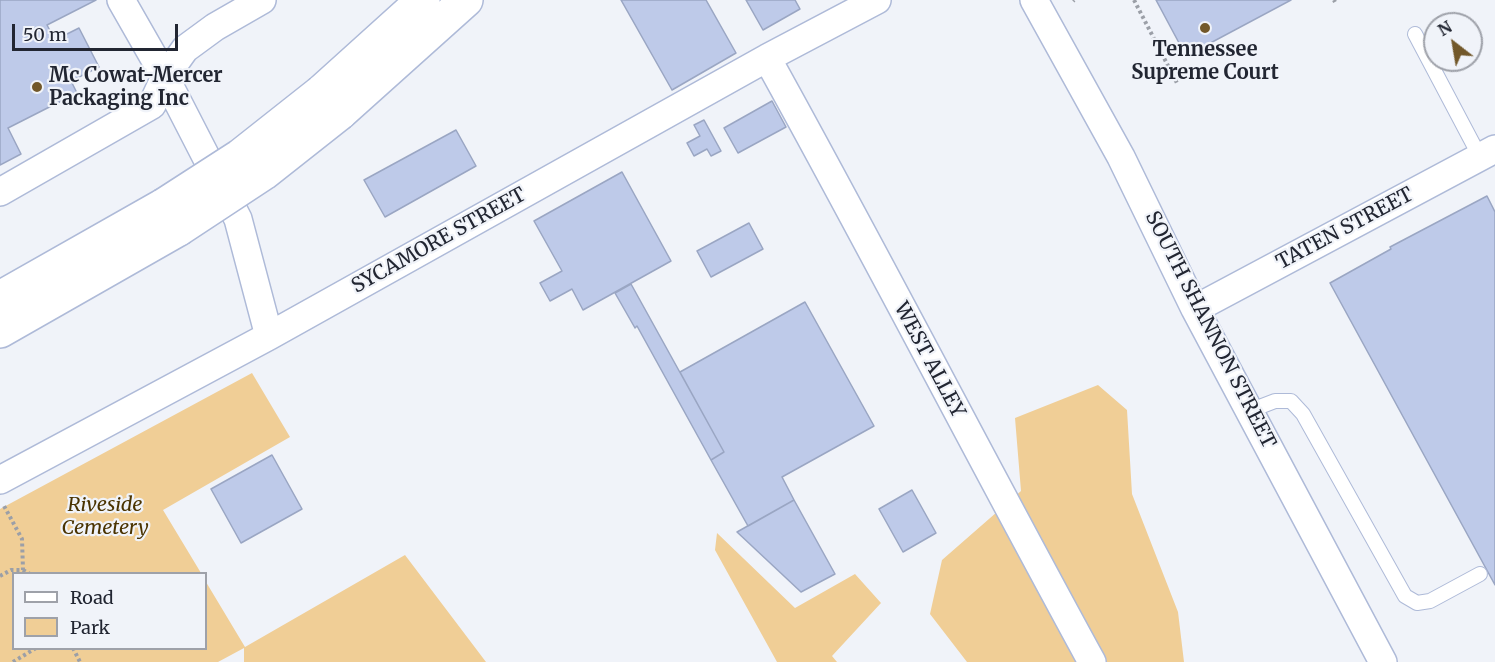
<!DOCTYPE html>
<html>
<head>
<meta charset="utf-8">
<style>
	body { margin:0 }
	#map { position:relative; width:1495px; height:662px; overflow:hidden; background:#f0f3f9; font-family:Merriweather,serif }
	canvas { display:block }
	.legend { position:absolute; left:12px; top:572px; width:195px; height:78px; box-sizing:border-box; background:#f0f3f9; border:2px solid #9ea1a9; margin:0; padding:8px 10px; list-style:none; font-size:18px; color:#222632 }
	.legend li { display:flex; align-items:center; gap:12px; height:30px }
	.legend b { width:30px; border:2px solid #9ea1a9 }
	.north { position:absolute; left:1423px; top:12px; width:60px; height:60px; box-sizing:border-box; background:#f0f3f9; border:2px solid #9ea1a9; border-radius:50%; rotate:329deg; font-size:16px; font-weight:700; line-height:24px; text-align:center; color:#222632 }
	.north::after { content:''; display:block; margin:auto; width:21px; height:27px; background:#72582a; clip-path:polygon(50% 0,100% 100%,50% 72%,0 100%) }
	.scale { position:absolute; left:12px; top:24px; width:166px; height:27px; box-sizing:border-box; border:3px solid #222632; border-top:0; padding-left:8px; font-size:18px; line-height:21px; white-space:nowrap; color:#222632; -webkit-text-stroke:4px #f0f3f9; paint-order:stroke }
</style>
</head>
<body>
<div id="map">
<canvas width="1495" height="662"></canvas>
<ul class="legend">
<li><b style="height:8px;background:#fff"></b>Road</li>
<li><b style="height:16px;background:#f0ce96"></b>Park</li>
</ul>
<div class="north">N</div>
<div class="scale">50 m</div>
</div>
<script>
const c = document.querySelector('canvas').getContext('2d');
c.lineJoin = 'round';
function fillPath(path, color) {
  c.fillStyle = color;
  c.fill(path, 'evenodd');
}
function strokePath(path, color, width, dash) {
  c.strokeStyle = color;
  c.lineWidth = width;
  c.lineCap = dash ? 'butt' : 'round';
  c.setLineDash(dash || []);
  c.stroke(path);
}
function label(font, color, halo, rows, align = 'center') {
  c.font = font + ' Merriweather,serif';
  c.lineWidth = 4.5;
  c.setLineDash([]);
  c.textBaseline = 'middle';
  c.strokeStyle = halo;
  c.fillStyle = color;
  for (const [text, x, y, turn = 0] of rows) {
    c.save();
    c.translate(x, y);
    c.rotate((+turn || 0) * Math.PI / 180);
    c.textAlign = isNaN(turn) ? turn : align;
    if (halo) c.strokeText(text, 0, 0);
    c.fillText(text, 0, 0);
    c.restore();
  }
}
fillPath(new Path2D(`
	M252,373l38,64 -127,73 38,63 -187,1v74h192v-66l39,65 160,-92 81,107h-242v-14l-26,14h-218v-153z
	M1098,385l29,25 5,84 46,118 6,50h-217l-37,-48 12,-54 79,-69 -6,-73z
	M717,533l78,75 60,-34 26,29 -49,53 5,6h-60l-62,-112z`), '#f0ce96');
const building = new Path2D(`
	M0,0h96l-49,25 8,15 24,-12 20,39 -28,14 6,12 -69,35 13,26 -21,11z
	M621,0h85l30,53 -64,37z
	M746,0h49l5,9 -37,21z
	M1156,0h135l-105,56z
	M772,101l14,26 -48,26 -14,-25z
	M704,120l17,31 -10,5 -4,-7 -13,7 -7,-13 13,-7 -6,-11z
	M456,130l20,36 -91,51 -21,-37z
	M622,172l49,89 -88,49 -11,-21 -22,12 -10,-18 22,-12 -28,-50z
	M1487,196l8,16v373l-165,-302 61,-34 -1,-2z
	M749,223l14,26 -52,28 -14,-26z
	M631,284l93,168 -13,8 -74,-134 -2,2 -20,-35z
	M805,302l69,124 -92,51 12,23 -46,26 -37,-66 13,-8 -44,-80z
	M272,455l30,54 -61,34 -30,-54z
	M912,490l24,43 -33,19 -24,-43z
	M794,500l41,74 -34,18 -64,-60z`);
fillPath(building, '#becae9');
strokePath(building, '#9aa6c3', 1.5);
const service = new Path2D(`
	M1415,34l65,123
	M1249,411l26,-10h16l12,13 102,182 12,7 13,-2 50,-27`);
const minor = new Path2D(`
	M121,0l44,77 73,142 31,117
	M1034,0l87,157 74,152 188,353
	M767,58c111,200 215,403 325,604
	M0,192l152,-87 13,-28 20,-28 30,-22 47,-27
	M1195,309l300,-160
	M0,480l269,-144 498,-278 110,-58`);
const trunk = new Path2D(`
	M321,92l102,-92
	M340,113l126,-113
	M0,298l164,-93
	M0,331l179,-102`);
strokePath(service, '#aebad8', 16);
strokePath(minor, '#aebad8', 30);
strokePath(trunk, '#aebad8', 36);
strokePath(new Path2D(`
	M1134,0l44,85
	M1334,0l1,2
	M1073,1l1,-1
	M23,570l7,4
	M0,576l11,-6h12l-1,-31 -19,-35
	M73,648l7,14
	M13,662l23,-14`), '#9b9fa7', 4, [3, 3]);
strokePath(service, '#fff', 14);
strokePath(minor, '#fff', 27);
strokePath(trunk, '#fff', 33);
const trunkBridge = new Path2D(`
	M164,205l76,-49 81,-64
	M179,229l85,-56 76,-60`);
strokePath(trunkBridge, '#aebad8', 36, []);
strokePath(trunkBridge, '#fff', 33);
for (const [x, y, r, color] of [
	[1205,28,6,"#72582a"],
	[37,87,6,"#72582a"]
]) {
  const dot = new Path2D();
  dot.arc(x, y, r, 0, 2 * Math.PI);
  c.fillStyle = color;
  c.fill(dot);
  strokePath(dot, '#f0f3f9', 2);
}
label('bold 20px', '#222632', '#f0f3f9', [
	["Tennessee",1205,50],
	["Supreme Court",1205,73],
	["Mc Cowat-Mercer",49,76,"left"],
	["Packaging Inc",49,99,"left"]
]);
label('20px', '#222632', '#f0f3f9', [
	["TATEN STREET",1345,229,-28],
	["SYCAMORE STREET",439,241,-29],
	["SOUTH SHANNON STREET",1210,330,63],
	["WEST ALLEY",929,360,62]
]);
label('italic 20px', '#4a3300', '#f0f3f9', [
	["Riveside",105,505],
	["Cemetery",105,528]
]);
</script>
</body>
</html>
